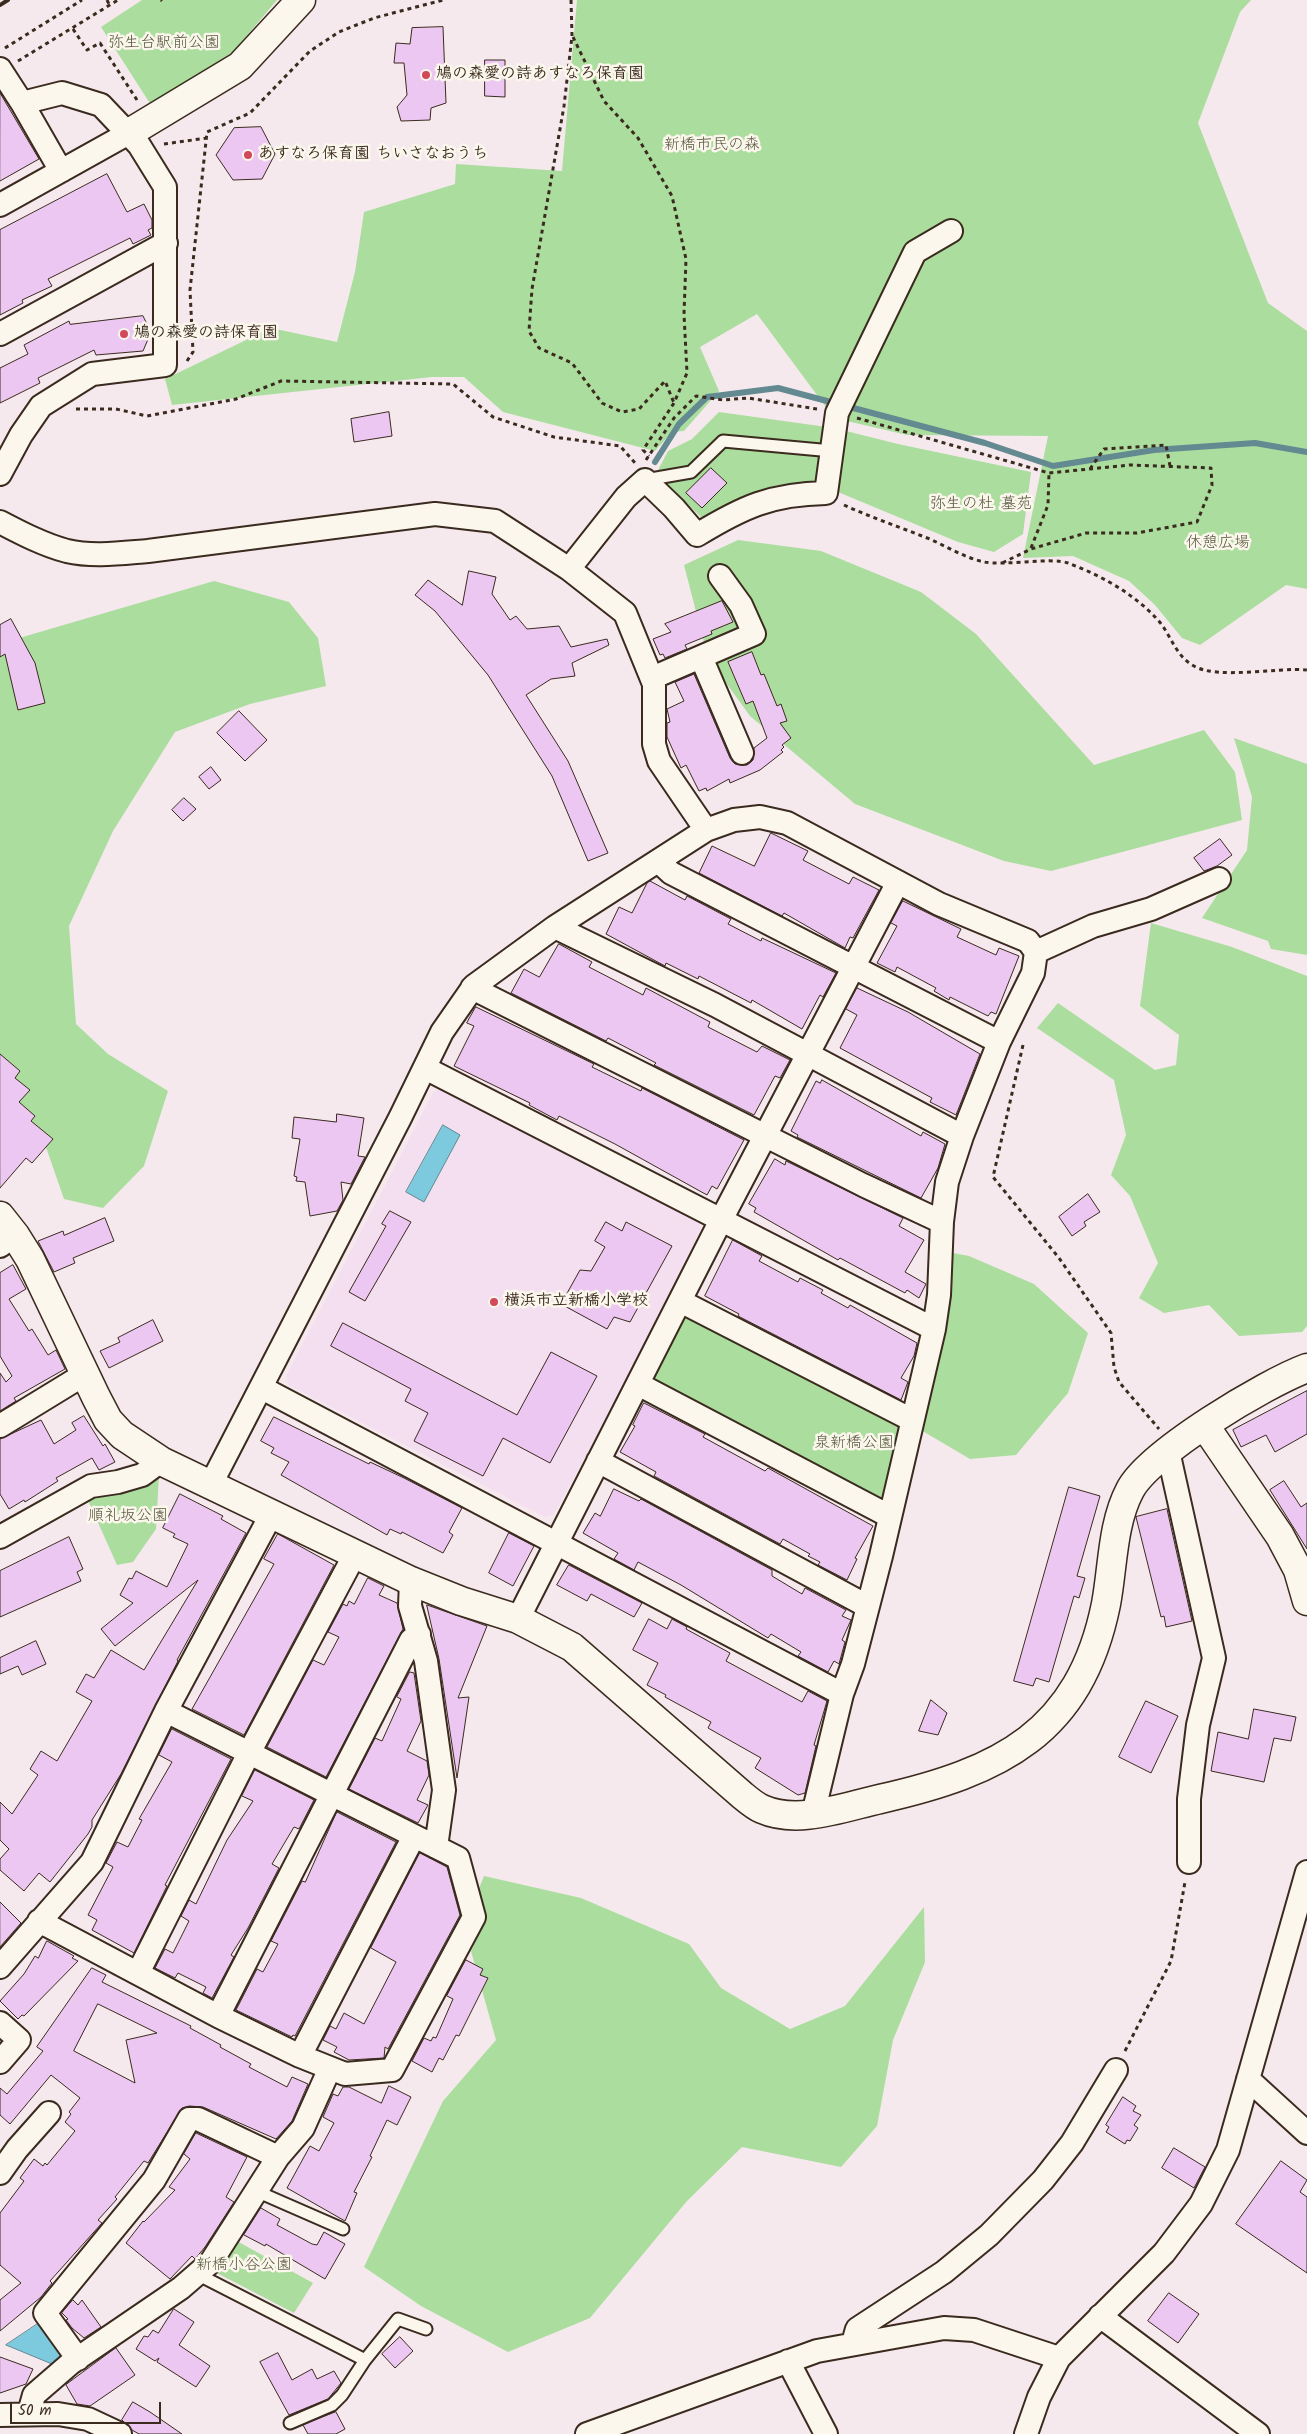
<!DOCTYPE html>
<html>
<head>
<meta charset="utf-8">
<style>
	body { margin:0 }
	#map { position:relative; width:1307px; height:2434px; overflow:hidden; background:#f6e9ee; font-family:Kalam,sans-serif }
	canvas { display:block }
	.scale { position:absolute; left:10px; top:2402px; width:151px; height:22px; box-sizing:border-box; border:2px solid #3b2a1e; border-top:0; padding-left:6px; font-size:15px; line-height:18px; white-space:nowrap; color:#3b2a1e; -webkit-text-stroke:4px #fbf7ec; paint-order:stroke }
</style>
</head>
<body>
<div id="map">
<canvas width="1307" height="2434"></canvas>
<div class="scale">50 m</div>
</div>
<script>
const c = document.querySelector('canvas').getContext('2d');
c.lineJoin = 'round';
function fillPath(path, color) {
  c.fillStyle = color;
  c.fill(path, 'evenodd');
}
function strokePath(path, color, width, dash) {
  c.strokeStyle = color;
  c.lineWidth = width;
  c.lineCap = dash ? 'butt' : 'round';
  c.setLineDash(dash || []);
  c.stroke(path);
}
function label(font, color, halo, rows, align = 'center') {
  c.font = font + ' Kalam,"Klee One",sans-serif';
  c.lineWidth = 5;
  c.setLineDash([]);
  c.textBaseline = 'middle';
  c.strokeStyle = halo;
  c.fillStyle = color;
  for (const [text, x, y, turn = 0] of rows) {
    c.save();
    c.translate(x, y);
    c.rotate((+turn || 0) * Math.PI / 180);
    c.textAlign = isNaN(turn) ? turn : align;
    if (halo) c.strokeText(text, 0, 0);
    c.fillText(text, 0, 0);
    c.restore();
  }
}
fillPath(new Path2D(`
	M441,1088l258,133 2,8 -84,169 -63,116 -9,3 -257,-132 -2,-9 148,-285z`), '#f3dfef');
fillPath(new Path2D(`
	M142,0h135l-44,52 -82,53 -50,-78z
	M577,0h674l-11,12 -42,111 70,180 39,28v258l-21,-4 -86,60 -18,-7 -27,-33 -26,-24 -56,-25 -50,2 25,-122 -141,-1 -73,-17 -77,-104 -57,33 19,44 -35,40 -12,1 -17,19 -152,-39 -39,-35h-32l-260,28 -7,-26 106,-51 66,14 18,-70 9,-60 91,-28 1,-20 106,7z
	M719,412l115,16 64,16 133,28 -8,62 -29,18 -36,-10 -144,-60 -57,9 -49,28 -6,-1 -46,-44 12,-23 24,-12z
	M738,540l83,11 100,41 55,42 118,131 110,-35 31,42 7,48 -191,51 -47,-10 -149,-57 -105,-88 -42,-58 -24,-93z
	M214,581l75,21 29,36 8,48 -76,18 -75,28 -62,99 -44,95 7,98 32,30 60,37 -24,75 -41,42 -39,-9 -24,-69 -40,-40v-442l9,-7z
	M1234,738l73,26v191l-36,-6 -3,-8 -66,-23 45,-68 5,-53z
	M1151,923l81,24 75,29v350l-5,6 -63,4 -30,-31 -45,8 -25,-15 19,-35 -28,-67 -19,-21 15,-40 -12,-55 -77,-52 21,-25 97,67 21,-5 3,-30 -39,-29z
	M953,1253l16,3 65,28 54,49 -20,60 -52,62 -46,4 -56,-33 25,-73z
	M684,1312l218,113 -20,77 -233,-123z
	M159,1475l-3,54 -23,33 -16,3 -30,-67z
	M484,1876l97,22 108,46 32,44 69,41 55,-23 79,-99 1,55 -32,78 -16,86 -36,41 -99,-20 -55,54 -97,117 -82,34 -87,-46 -57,-39 79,-166 53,-61 -25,-89 13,-27 -6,-33z
	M235,2240l78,43 -19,30 -79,-41z`), '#abdd9e');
const water = new Path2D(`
	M443,1125l17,10 -36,67 -18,-10z
	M42,2321l21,29 -1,10 -10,4 -46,-19z`);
fillPath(water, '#7dc9dd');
strokePath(water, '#638991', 1);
strokePath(new Path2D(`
	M655,462l24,-38 28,-27 71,-9 207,55 68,23 101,-16 101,-7 52,9`), '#638991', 6);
const building = new Path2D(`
	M443,27l3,76 -15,5 -1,12 -29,1 -4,-14 10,-12 -3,-32h-10l2,-20 14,1 2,-16z
	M485,60h20v37l-20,-1z
	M0,93l39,66 -39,22z
	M261,127l14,27 -13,25 -29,1 -17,-25 18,-27z
	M107,174l20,38 17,-8 8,16v8l-4,2 3,5 -18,9 -3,-6 -82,41 4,7 -30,14 1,3 -23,12v-85z
	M143,316l8,16 -8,19 -47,4 -2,-5 -56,28 2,5 -40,20v-35l28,-14 -4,-9 45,-24 1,3z
	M389,412l3,24 -38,6 -3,-23z
	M711,468l16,15 -25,25 -16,-15z
	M469,571l27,6 -4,17 18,26 6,-4 11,13 32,-3 12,21 36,-8 2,6 -37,18 3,13 -24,3 -25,16 42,66 40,92 -20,8 -36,-85 -64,-101 -53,-64 -20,-16 13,-15 34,25z
	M722,601l11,21 -22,9 1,3 -27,11 2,4 -22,9 -2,-4 -3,1 -7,-16 18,-7 -6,-8z
	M11,619l24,44 10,40 -27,7 -13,-56 -5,3v-32z
	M752,652l9,23 3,-1 13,32 4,-2 6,17 -7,2 11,15 -9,7 2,2 -3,3 2,2 -23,18 -30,13 -1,-4 -22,12 -1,-3 -7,3 -13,-26 -5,3 -14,-31v-14l3,-1 -3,-13 17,-8 -9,-19 19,-8 36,84 5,6 12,1 6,-5 1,-12 13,-10 -14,-37 -7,3 -18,-42z
	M239,711l28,29 -22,21 -28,-28z
	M211,767l10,13 -12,9 -10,-12z
	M184,798l12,11 -13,12 -11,-11z
	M771,833l37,18 -5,9 46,24 4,-7 26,13 -26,48 -3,-1 -5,11 -61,-35 -2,3 -83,-43 13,-27 42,20z
	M1220,839l12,16 -15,11 -13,5 -10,-13z
	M650,881l35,19 2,-4 44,23 -3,5 33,17 1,-3 74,35 -13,24 -3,-2 -18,34 -50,-29 -1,3 -52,-27 -1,3 -32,-16 -1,3 -59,-32 13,-27 13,6 15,-30z
	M903,901l58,28 -4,8 39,18 3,-7 20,8 -23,58 -5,-2 -3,4 -38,-19 -1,3 -15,-9 2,-3 -39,-21 -2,5 -18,-9 20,-37 -6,-3z
	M559,944l33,18 -3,5 54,28 3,-7 64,34 -2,5 49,25 5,-6 28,14 -10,18 -5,-2 -21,39 -100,-50 2,-2 -48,-25 -2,3 -95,-48 13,-24 15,8z
	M857,988l51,24 72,42 -24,61 -26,-13 2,-4 -92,-50 17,-33 -11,-6z
	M476,1007l118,57 -2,3 49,24 1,-3 102,52 -27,49 -5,-3 -5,9 -92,-51 -56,-28 -2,4 -28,-15 1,-2 -76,-37 20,-40 -7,-3z
	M0,1054l20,17 -5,7 15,12 -11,12 16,14 -4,5 22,18 -21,24 -6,-5 -26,30z
	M822,1080l99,56 2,-4 22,12 -7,24 -17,30 -124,-61 1,-2 -7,-4 25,-50 4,2z
	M337,1114l27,4 -6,38 7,1 -14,27 -10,-2 2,18 -6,11 -27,5 -5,-34 -9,-1 1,-4 -3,-1 6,-37 -8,-1 2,-21 42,5z
	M775,1159l10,6 1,-4 117,57 -4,8 25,14 -19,32 21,12 -7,14 -12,-8 -2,3 -65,-35 -2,2 -84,-48 2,-4 -7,-4z
	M1088,1194l12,18 -16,10 2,4 -14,10 -13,-19z
	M390,1211l21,11 -46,79 -16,-9 37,-66 -4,-2z
	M105,1218l9,23 -41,17 2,5 -21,9 -16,-31 25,-10 1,4z
	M606,1222l16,9 4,-9 46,24 -42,76 -16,-5 -7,12 -46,-25 19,-34 11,1 14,-24 -10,-6z
	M733,1240l29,16 -3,5 39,21 2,-4 23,12 -2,3 27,15 2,-3 67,38 -3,13 -13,22 7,4 -7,18 -163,-84 1,-2 -34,-18z
	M13,1265l13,24 -17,10 20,32 3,-2 16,26 8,-5 9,19 -51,29 2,3 -16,10v-38l6,9 6,-6 -12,-20v-83z
	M153,1320l10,21 -54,27 -9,-17 20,-9 -2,-4z
	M343,1323l174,92 34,-63 46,24 -47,87 -47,-25 -20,38 -69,-35 14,-28 -23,-12 6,-12 -80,-43z
	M1307,1391v43l-32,18 -9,-17 -25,12 -8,-17z
	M644,1403l61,31 -2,3 62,34 3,-3 105,58 -18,32 2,1 -10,21 -29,-15 2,-3 -12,-6 2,-2 -27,-15 -3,5 -126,-68 2,-4 -36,-20 15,-26 -2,-1z
	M84,1416l19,30 2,-2 10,18 -16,8 -7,-12 -36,20 2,3 -33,21 -1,-2 -15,9 -9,-15v-55l41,-19 13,24 22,-14 -4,-7z
	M274,1417l95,47 1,-2 34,16 58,30 -13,24 4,3 -10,18 -41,-21 -1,2 -11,-5 -3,6 -106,-60 8,-13 -18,-9 3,-5 -13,-7z
	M1284,1481l17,26 6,-4v46l-37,-59z
	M1069,1487l31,9 -23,80 8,2 -6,20 -5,-2 -25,86 -13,-4 -3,8 -19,-5z
	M614,1489l25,12 2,-2 131,71v6l30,18 3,-6 41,22 -4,6 9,4 -9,20 3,2 -6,22 -5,-3 -6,11 -30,-16 3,-4 -30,-18 -3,4 -87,-53 -43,-23 -4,8 -20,-11 4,-6 -35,-20 12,-20 5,3z
	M180,1494l43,22 -2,3 25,14 -69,127 1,1 -57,113 -29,46v7l-4,7 -38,48 -11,-9 -15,18 -24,-21v-11l9,-10 -9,-9v-38l12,12 26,-39 -8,-6 11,-18 16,10 35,-60 -16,-9 10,-18 8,4 17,-28 33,20 54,-90 -83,66 -14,-17 32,-26 -13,-8 9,-17 3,1 4,-8 31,16 21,-43 -15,-7 2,-3 -12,-6z
	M1167,1509l25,112 -26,6 -2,-11 -3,1 -25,-100z
	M509,1533l25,13 -21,40 -24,-13z
	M278,1534l56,31 -90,170 -52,-26 82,-145 -10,-5z
	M69,1537l14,32 -6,3 4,9 -81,36v-46z
	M569,1565l73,38 -8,14 -43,-23 -4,7 -30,-16z
	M368,1578l16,8 -5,9 18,8 6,26 -77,148 -59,-30 46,-87 11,5 15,-28 -11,-5 15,-28 4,2 2,-5 5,3z
	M427,1605l60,21 -29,72 11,-1 -12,81 -18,-119z
	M649,1619l18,10 5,-10 15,8 -1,2 44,24 -4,8 76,41 6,-11 19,10 -13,44 2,1 -11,47 -7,2 -43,-27 6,-10 -53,-30 3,-6 -46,-25 1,-2 -19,-10 11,-22 -25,-13z
	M36,1641l10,23 -24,11 -4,-9 -18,8v-16z
	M410,1672l4,1 7,48 -14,30 20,10 2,14 -12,25 11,5 -10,18 -69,-34 26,-51 7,3 19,-42 -4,-2z
	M931,1700l16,13 -9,22 -19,-4z
	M1146,1701l32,15 -27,57 -32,-16z
	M1254,1709l42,8 -5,24 -17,-3 -10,44 -53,-11 7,-39 30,7z
	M172,1729l59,30 -66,126 2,1 -33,67 -42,-23 5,-10 -9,-5 25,-48 -7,-4 11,-21 11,5 14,-27 -3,-1 33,-57 -13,-7z
	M255,1770l59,30 -15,29 -5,-2 -22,37 7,4 -31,60 -17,27 3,2 -22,41 -9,-5 3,-6 -28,-14 -3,5 -20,-10 10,-19 8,4 16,-32 -8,-5 8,-16 7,4 31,-64 26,-39 -11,-5z
	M337,1812l59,30 -101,194 -2,-1 -1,2 -56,-27 21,-41 6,3 15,-28 -7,-3 31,-60 3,1z
	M420,1853l27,14 13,48 -72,134 -3,-2 -1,11 -35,2 -15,-8 3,-5 -14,-7 7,-14 6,3 8,-16 20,11 32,-62 -25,-14z
	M0,1902l21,21 -21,24z
	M47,1941l27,15 -2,2 6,3 -54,55 -2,-1 -4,4 -18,-18 24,-27 11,-18 3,2z
	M466,1960l17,9 -3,6 8,3 -29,58 -3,-1 -13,25 -4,-2 -7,14 -20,-11 12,-23 7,3 2,-4 3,1 17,-39 -6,-3z
	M92,1968l14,7 -4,7 89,44 -1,2 31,17 -1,2 31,17 -2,3 38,20 5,-10 16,7 -16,37 -16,18 -73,-32 -14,-1 -7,2 -34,55 -4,-2 -29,36 2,2 -19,21 4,3 -52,58 2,2 -11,14 -41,34v-31l21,-17 -21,-18v-52l24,-32 -4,-3 14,-19 9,7 2,-3 2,2 28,-34 -10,-9 6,-8 -2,-2 11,-14 -29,-23 -41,49 -10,-9v-27l7,6 36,-43 -6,-4zM98,2004l59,29 -31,7 9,43 -61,-32z
	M389,2086l22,11 -14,28 -10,-5 -17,36 2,1 -18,35 3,1 -12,28 -58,-33 23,-42 9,5 15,-28 -11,-6 10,-23 5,2 5,-9h6l32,16z
	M1123,2097l13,9 -3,5 8,4 -7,10 4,3 -8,13 -3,-1 -2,4 -19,-12 3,-5 -3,-2z
	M196,2133l51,24 -21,40 8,5 -29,45 -10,12 -3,-3 -22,23 -44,-36 17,-22 1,1 31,-32 -6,-3 21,-28 -6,-5z
	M1174,2148l31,19 -11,21 -32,-20z
	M1281,2161l26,19 -7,12 7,5v76l-71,-49z
	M261,2208l19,11 -3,6 35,19 5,1 7,-13 21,12 -20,35 -59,-35 -1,2 -21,-11z
	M1169,2293l30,21 -21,29 -30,-22z
	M73,2300l5,5 4,-5 19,27 -17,11 -12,-10 -6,-8 2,-1 -6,-6z
	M174,2309l20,13 -15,23 31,21 -14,21 -39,-25 2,-4 -4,3 -19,-12 8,-13 4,1 5,-7 5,3z
	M400,2337l13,14 -18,17 -13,-14z
	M116,2348l19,27 -45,31 -13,-2 -11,-19z
	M278,2353l14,27 20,-11 5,10 17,-8 7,12 -13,16 -39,16 -29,-53z
	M0,2357l33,12 -7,15 -26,9z
	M133,2402l17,10 32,22h-43l-7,-4 -10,-10z
	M336,2412l9,17 -9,5h-28l-5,-9z`);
fillPath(building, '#ecc7f2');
strokePath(building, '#3b2a1e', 1);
const lane = new Path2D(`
	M645,480l46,-8 32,-31 109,10
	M256,2191l87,38
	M197,2274l168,86
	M290,2423l42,-18 10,-10 23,-35 33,-41 28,10`);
const street = new Path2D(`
	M0,69l22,34 40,-10 39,12 38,40 26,42v178l-73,9 -51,32 -20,29 -21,39
	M22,103l39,68
	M0,205l129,-72
	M0,334l166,-91
	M0,522c21,11 44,23 67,29 26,6 55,2 81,0l287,-37 60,7 74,48 56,44 29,71v60l5,17 47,69
	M569,569l57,-72 19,-17 29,28 23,27c46,-28 74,-41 129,-42l11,-80 78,-161 36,-21
	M701,657l41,96
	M652,678l102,-44 -13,-29 -21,-29
	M658,861l13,12 328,169
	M555,927l160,78 247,131
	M1036,952l57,-26 58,-17 68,-30
	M472,988l391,197 79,37
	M425,1068l509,261
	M0,1246l15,-11
	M680,1301l232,119
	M638,1384l251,132
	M262,1388l580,306
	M0,1426l85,-52
	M1168,1451l46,207 -16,67 -9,74v63
	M598,1461l269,145
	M211,1484l189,-366 42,-86 32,-46 81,-59 151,-97 28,-10 26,-3 27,6 152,81 89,37 8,11 -3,21 -34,69 -37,94 -15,46 -5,40 -3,73 -5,34 -53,227 -28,108 -11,30 -29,120
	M0,1537l91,-51 27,-4 24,-7 19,-14
	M411,1581l-1,25 16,55 18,129 -8,57
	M518,1619l203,-399 177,-338
	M39,1921l179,95 82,40 45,18 47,-4 82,-153 -16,-59 -292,-147
	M0,1967l92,-105 74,-151 105,-196
	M138,1973l111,-220 106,-199
	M218,2016l193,-376 8,-6
	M0,2023l19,17 -19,22
	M300,2056l114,-220
	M1248,2079l59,54
	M278,2157l25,-29 27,-60
	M0,2173l17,-24 32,-36
	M1100,2316l158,118
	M853,2343l4,-14 87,-57 45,-37 54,-55 29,-37 44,-73
	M788,2361l38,73
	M29,2413l5,-18 37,-32 110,-75 30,-26 67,-105 -80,-38h-9l-35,61 -109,133 33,46
	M0,2415l58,-1 30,5 32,15
	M587,2434l230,-83 127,-23 30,2 85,28
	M1026,2434l13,-37 20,-39 105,-105 37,-49 27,-54 79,-278`);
const secondary = new Path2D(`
	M129,133l111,-67 61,-66
	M0,1216l15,19 15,24 66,138 12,23 14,15 39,26 250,120 50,20 57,18 54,28 170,148c6,5 13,11 20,14 36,16 82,-2 118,-10 120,-27 200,-66 226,-195 7,-37 6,-80 24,-114 19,-37 136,-107 177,-122
	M1205,1426l75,110 18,34 9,31`);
strokePath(lane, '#3b2a1e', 15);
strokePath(street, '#3b2a1e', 26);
strokePath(secondary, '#3b2a1e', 31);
strokePath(new Path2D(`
	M107,0l3,6
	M161,0l1,1
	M571,0l1,36 -8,70 -32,183 -3,42 10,17 33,15 30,40 20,9 17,-3 26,-28 9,22
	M73,29l14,21 13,-7 37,57
	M573,37l31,64 34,37 34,58 14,63 -2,55 3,59 -13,30 -31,47 6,6
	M5,48l77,-48
	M18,61l100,-61
	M164,144l43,-6
	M187,361l6,-9 -3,-62 17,-158 43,-19 60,-62 29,-19 35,-14 69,-18
	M76,409h40l31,7 89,-17 45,-18 172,3 40,33 61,20 66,9 15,17
	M857,418l192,55 81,-8 81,3 1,17 -15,37 -60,11h-51l-55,16 -29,14
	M646,460l28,-42 22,-22 27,4 25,-2 69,11
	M1090,469l14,-20 62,-4 4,21
	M844,505c28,13 59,23 88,35 17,8 34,18 52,22 23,4 66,-5 84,1 32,12 65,30 89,56 14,15 18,37 37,47 24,14 83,1 113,4
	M1031,548l17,-43 1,-32
	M1023,1045l-30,132 66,81 52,75 3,34 5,15 40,47
	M1125,2051l46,-90 14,-79`), '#3b2a1e', 3, [4, 4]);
strokePath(lane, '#fbf7ec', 11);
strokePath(street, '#fbf7ec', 22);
strokePath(secondary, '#fbf7ec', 28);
strokePath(new Path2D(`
	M0,5l8,-5`), '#3b2a1e', 4);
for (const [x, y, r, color] of [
	[426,75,5,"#d1495b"],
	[248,155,5,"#d1495b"],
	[124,334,5,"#d1495b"],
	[494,1302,5,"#d1495b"]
]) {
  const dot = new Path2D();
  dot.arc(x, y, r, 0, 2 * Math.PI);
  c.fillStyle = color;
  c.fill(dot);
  strokePath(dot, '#fbf7ec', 2);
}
label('16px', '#57573e', '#fbf7ec', [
	["弥生台駅前公園",164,44],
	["新橋市民の森",712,146],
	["弥生の杜 墓苑",981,505],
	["休憩広場",1218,544],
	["泉新橋公園",854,1444],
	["順礼坂公園",128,1517],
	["新橋小谷公園",244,2266]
]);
label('bold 16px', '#3b2a1e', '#fbf7ec', [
	["鳩の森愛の詩あすなろ保育園",436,75],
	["あすなろ保育園 ちいさなおうち",258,155],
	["鳩の森愛の詩保育園",134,334],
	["横浜市立新橋小学校",504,1302]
], 'left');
</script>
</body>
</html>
